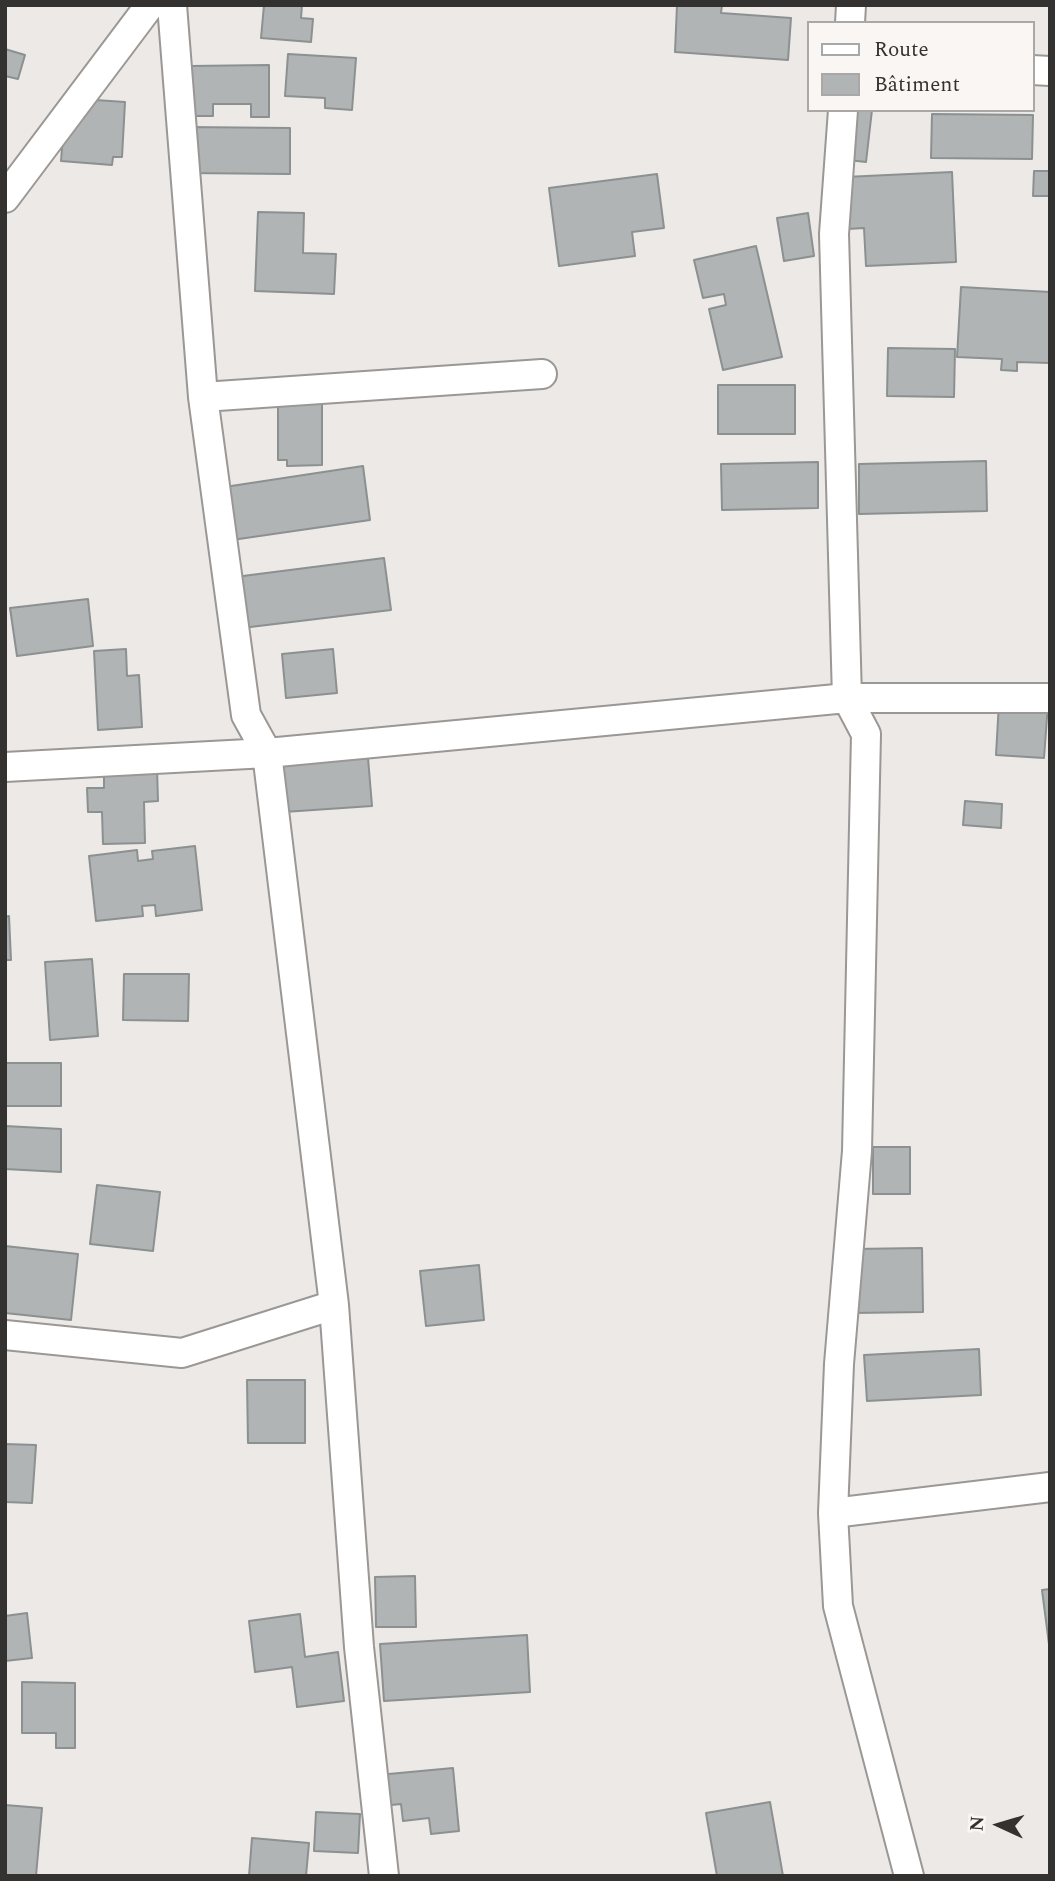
<!DOCTYPE html>
<html>
<head>
<meta charset="utf-8">
<style>
	body { margin:0 }
	#map { position:relative; width:1055px; height:1881px; overflow:hidden; background:#ede9e6; font-family:Spectral,serif }
	canvas { display:block }
	.frame { position:absolute; inset:0; border:7px solid #333231; pointer-events:none }
	.legend { position:absolute; left:807px; top:21px; width:228px; height:91px; box-sizing:border-box; background:#faf6f4; border:2px solid #aaa8a6; margin:0; padding:9px 12px; list-style:none; font-size:21px; color:#333231 }
	.legend li { display:flex; align-items:center; gap:14px; height:35px }
	.legend b { width:35px; border:2px solid #aaa8a6 }
	.north { position:absolute; left:964px; top:1790px; width:70px; height:70px; -webkit-text-stroke:5px #faf6f4; paint-order:stroke; rotate:274deg; font-size:19px; font-weight:700; line-height:28px; text-align:center; color:#333231 }
	.north::after { content:''; display:block; margin:auto; width:24px; height:32px; background:#333231; clip-path:polygon(50% 0,100% 100%,50% 72%,0 100%) }
</style>
</head>
<body>
<div id="map">
<canvas width="1055" height="1881"></canvas>
<div class="frame"></div>
<ul class="legend">
<li><b style="height:9px;background:#fff"></b>Route</li>
<li><b style="height:19px;background:#b0b4b5"></b>Bâtiment</li>
</ul>
<div class="north">N</div>
</div>
<script>
const c = document.querySelector('canvas').getContext('2d');
c.lineJoin = 'round';
function fillPath(path, color) {
  c.fillStyle = color;
  c.fill(path, 'evenodd');
}
function strokePath(path, color, width, dash) {
  c.strokeStyle = color;
  c.lineWidth = width;
  c.lineCap = dash ? 'butt' : 'round';
  c.setLineDash(dash || []);
  c.stroke(path);
}
const building = new Path2D(`
	M264,5h38l-1,13 12,1 -2,23 -50,-4z
	M677,5h45l-1,8 70,5 -3,42 -113,-8z
	M5,49l20,6 -7,24 -13,-3z
	M288,54l68,4 -4,52 -27,-2v-10l-40,-2z
	M269,65v52h-18v-13h-38v12h-23v-50z
	M66,98l59,4 -3,55h-9l-1,8 -51,-4z
	M844,110h28l-6,52 -27,-3z
	M932,114l101,1 -1,44 -101,-1z
	M186,127l104,1v46l-104,-1z
	M1034,171h16v25h-17z
	M952,172l4,90 -90,4 -2,-38 -17,1 -2,-52z
	M657,174l7,54 -32,4 3,24 -76,10 -10,-78z
	M258,212l46,1 -1,40 33,1 -2,40 -79,-3z
	M808,213l6,43 -30,5 -7,-43z
	M756,246l26,111 -59,13 -14,-61 17,-4 -2,-11 -21,4 -9,-38z
	M961,287l89,5v71l-33,-1v9l-16,-1 1,-11 -45,-2z
	M888,348l67,1 -1,48 -67,-1z
	M718,385h77v49h-77z
	M278,401h44v64l-35,1v-6h-9z
	M986,461l1,50 -128,3v-50z
	M818,462v46l-96,2 -1,-46z
	M363,466l7,54 -145,21 -7,-53z
	M384,558l7,52 -149,18 -7,-51z
	M88,599l5,47 -76,10 -7,-48z
	M126,649l1,27 12,-1 3,52 -44,3 -4,-79z
	M333,649l4,44 -51,5 -4,-44z
	M999,702l49,2 -4,54 -48,-3z
	M368,758l4,48 -88,6 -25,-47z
	M157,768l1,33 -14,1 1,41 -42,1 -1,-32h-14l-1,-24h17v-18z
	M965,801l37,3 -1,24 -38,-3z
	M195,846l7,64 -46,6 -1,-11 -13,1 1,10 -47,5 -7,-65 48,-6 1,11 15,-2 -1,-8z
	M9,916l2,44h-6v-43z
	M92,959l6,77 -48,4 -5,-78z
	M124,974h65l-1,47 -65,-1z
	M5,1063h56v43h-56z
	M5,1126l56,3v43l-56,-3z
	M873,1147h37v47h-37z
	M97,1185l63,7 -7,59 -63,-7z
	M5,1246l73,8 -7,66 -66,-7z
	M922,1248l1,64 -70,1 -1,-64z
	M479,1265l5,55 -58,6 -6,-55z
	M979,1349l2,46 -114,6 -3,-46z
	M247,1380h58v63h-57z
	M5,1444l31,1 -4,58 -27,-1z
	M415,1576l1,51h-40l-1,-50z
	M1050,1589v55h-1l-7,-54z
	M27,1613l5,45 -27,3v-45z
	M300,1614l5,43 33,-5 6,49 -47,6 -5,-40 -37,5 -6,-51z
	M527,1635l3,57 -146,9 -4,-57z
	M22,1682l53,1v65h-19v-15h-34z
	M453,1768l6,63 -28,3 -2,-16 -26,3 -2,-17 -20,2 -3,-31z
	M770,1802l13,74h-66l-11,-63z
	M5,1805l37,3 -6,68h-31z
	M316,1812l44,2 -2,39 -44,-2z
	M252,1838l57,5 -3,33h-57z`);
fillPath(building, '#b0b4b5');
strokePath(building, '#8b9091', 2);
const minor = new Path2D(`
	M172,5l31,392 43,318 21,38 67,552 25,342 25,229
	M850,23l1,-18
	M1032,70l18,1
	M843,110l-9,124 13,464h203
	M5,198l145,-193
	M203,397l339,-23
	M5,767l262,-14 580,-55 19,36 -9,417 -18,213 -6,149 5,93 71,270
	M5,1335l177,18 152,-48
	M833,1513l217,-26`);
strokePath(minor, '#9a9794', 32);
strokePath(minor, '#fff', 28);
</script>
</body>
</html>
